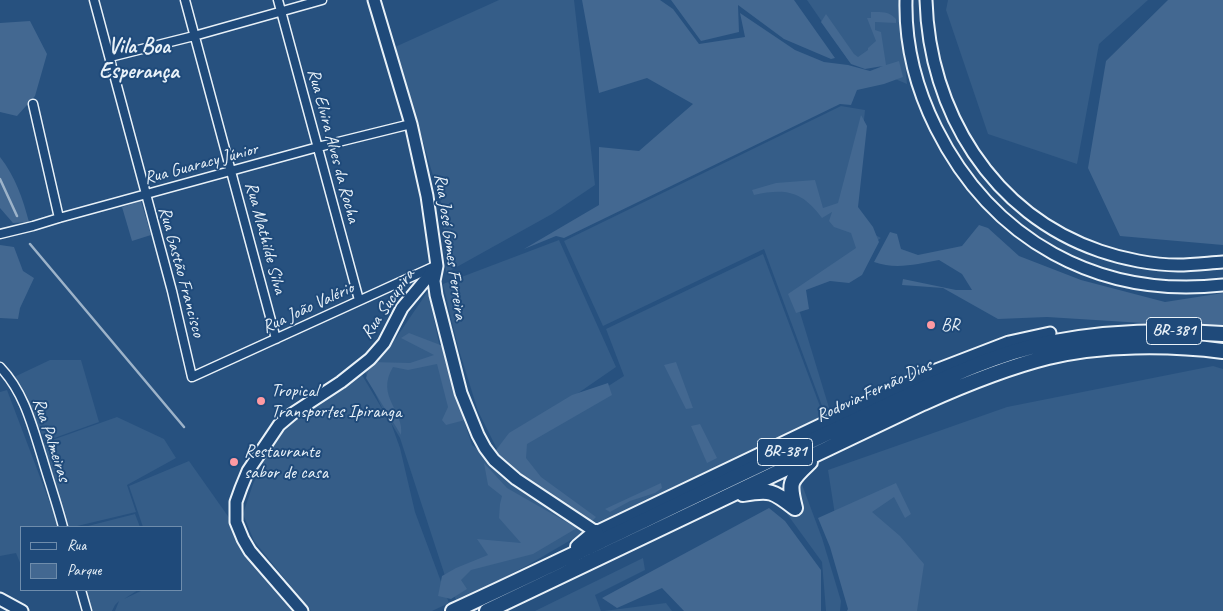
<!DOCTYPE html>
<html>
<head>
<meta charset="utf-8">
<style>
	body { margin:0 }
	#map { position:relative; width:1223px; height:611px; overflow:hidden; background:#27517f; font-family:Caveat,sans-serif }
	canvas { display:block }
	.legend { position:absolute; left:20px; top:526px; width:162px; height:65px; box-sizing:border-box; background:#1f4a7a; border:1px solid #6f8dac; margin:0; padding:6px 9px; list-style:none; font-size:15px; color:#e8f1f8 }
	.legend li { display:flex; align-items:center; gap:10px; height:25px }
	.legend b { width:25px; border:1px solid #6f8dac }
</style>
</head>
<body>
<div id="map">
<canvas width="1223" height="611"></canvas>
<ul class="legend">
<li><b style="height:6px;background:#1f4a7a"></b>Rua</li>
<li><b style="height:14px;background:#436891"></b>Parque</li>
</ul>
</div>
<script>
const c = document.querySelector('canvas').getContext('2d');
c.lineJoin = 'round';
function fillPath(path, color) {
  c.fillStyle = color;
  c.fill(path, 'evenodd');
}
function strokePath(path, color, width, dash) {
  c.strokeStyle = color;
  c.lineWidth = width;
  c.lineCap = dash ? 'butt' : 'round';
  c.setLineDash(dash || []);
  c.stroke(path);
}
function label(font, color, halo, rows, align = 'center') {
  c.font = font + ' Caveat,sans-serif';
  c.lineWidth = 4;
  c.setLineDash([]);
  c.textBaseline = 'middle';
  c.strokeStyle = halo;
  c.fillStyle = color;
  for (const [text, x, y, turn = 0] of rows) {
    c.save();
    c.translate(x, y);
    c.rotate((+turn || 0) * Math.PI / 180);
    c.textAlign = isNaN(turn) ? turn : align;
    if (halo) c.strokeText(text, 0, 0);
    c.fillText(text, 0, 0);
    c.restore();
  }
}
fillPath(new Path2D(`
	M499,0h75l21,185 -43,29 -106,59 -4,-67 -47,-159z
	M807,0h92l8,84 -19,-8 -8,-10 -31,-5z
	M948,0h200l-49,44 -22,120 -89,-30 -42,-124z
	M841,106l24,4 -11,114 27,14 -86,58 35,115 -5,3 -61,-165 -161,77 -39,-85z
	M559,240l57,127 -119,82 -19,-38 -20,-64 -15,-63z
	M763,254l61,163 -226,107 -96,-70 122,-78 -18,-47z
	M428,291l12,57 32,97 116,85 -60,35 -71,37 -11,-23 -46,-141 -9,-15 9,25 15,64 34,91 -17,8h-121l-57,-70 -11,-27 10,-30 20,-43 35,-32 54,-34 22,37 -19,-40 31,-34z
	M50,360h31l18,62 -53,19 -34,-63z
	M1213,366l10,3v242h-373l-22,-141 179,-63z
	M7,390l52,137h-38v38l-5,-12 -16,3v-164z
	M117,417l47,22 12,19 -49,27 9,27 -63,15h-6l-26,-83z
	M189,461l106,150h-180l4,-10 -4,4 -3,6h-20l-6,-21h52l-14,9 19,-9h38v-63h-38l-14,-41z
	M801,482l21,56 19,63 -1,10h-14l-4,-49 -48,-66z
	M135,514l5,13h-56z
	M643,558l2,12 -50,25 6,16h-66z
	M666,603l6,8h-68z`), '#355d88');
fillPath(new Path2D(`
	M582,0h78l13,9 26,35 46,-7 -5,-24 55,37 29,12 24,3 22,6 13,-5 -18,3 -14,-5 -30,-42 5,-8 28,40 4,3 10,-7v-2l8,-7 -9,-23h4v-6c10,0 18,-1 25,7v4l-21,-1v8l6,2 5,33 13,-4 4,16 -19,7 -27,6 -6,15 -11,-1 -276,134 -8,-2 -32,13 75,-44v-58l40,4 54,-47 -46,-26 -48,15z
	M671,0h123l41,58 -4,1 -47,-20 -46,-34 1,27 -38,9z
	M1168,0h55v245l-103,-9 -32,-68 18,-107z
	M30,21l17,33 -12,42 -18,20 -17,-4v-89z
	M861,115l6,11 -9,81 15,20 6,15 -17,33 -13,8 -19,-2 -24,9 3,19 -13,4 -8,-19 68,-46 -5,-15 -17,-6 -5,-6 3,-9 -10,6c-20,-27 -36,-30 -68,-23l-2,-5 24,-7 39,-3 8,28 15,-5z
	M0,157c15,19 23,42 29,65l-16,1 -13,-15z
	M141,201l10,34 -19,6 -10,-34z
	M979,225l9,3 31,28 62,24 84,22 58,-9v35l-176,-11 -49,2 -55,-31 -41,-3 1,-6 53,11h16l-10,-16 -23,-14c-22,4 -43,10 -65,2l16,-30 7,2 4,15 17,6 44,-9z
	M0,245l14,2 9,24 11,7 -14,30 -2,11 -18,-1z
	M409,333l34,13 22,74 -19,5 -4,-5 6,-13 -11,-43 -29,6 -15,-3c-18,30 12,44 8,68l-35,-57 5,-16 39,1 24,-8 -33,-17z
	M676,362l17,46 -7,1 -22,-44z
	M608,383l4,12 -85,49 -1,14 15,19 55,40 -7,7 -68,-48 -28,-22 16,-21 63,-38z
	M700,424l17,34 -10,5 -16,-37z
	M484,463l23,25 70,40 -44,26 -62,16 -10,10 6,9 -16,10 -13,-3 4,-20 14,-8 32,-13 -11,-16 44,4 -22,-25 1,-14 2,-8 -14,-11z
	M661,483l1,5 -7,5 -25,8 -20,11 -5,-3z
	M896,483l15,31 -6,4 -11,-21 -22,15 28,24 24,28 -7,47h-70l1,-2 -18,-62 -12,-29z
	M769,508l16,13 36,49v41h-137l-22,-23 -45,20 -15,-10z`), '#436891');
strokePath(new Path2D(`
	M0,179l17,37
	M30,244l154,183`), '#9db3c9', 2.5);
const street = new Path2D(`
	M94,0l78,291 20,86 241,-110
	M185,0l91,339
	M278,0l81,300
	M110,57l84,-21 128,-36
	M33,104l26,114
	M0,234l33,-8 26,-8 259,-71 93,-23
	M0,367c24,25 32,58 42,90 7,24 15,47 21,70
	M81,590l6,21`);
const secondary = new Path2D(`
	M374,0l37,124 16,72 10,70 -3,15 2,14 25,98 17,42 7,13 9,12 22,19 80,53 335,-160 78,-30 41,-9
	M906,0c-1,45 10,88 30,128 56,112 162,171 287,157
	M926,0c3,111 66,214 174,251 23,8 53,14 78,14 15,0 30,-2 45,-3
	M0,599l22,12
	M302,611l-52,-60 -7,-12 -7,-17v-20l5,-14 7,-17 31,-46 13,-11 49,-32 29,-23 14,-16 18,-35 35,-42`);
const highway = new Path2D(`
	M743,494c28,-5 30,-3 52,14
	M795,508c-7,-27 -5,-27 15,-46
	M578,547l18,-15
	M453,611c135,-62 268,-129 403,-191 60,-27 128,-65 193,-77 57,-11 116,-13 174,-9
	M487,611l436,-208c40,-18 81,-35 125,-46 54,-13 120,-13 175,-6`);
strokePath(street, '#e8f1f8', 11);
strokePath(secondary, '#e8f1f8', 15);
strokePath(highway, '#e8f1f8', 18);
strokePath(street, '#1f4a7a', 8);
strokePath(secondary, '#1f4a7a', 11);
strokePath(highway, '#1f4a7a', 14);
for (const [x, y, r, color] of [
	[931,325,5,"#ff9aa2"],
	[261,401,5,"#ff9aa2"],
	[234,462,5,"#ff9aa2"]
]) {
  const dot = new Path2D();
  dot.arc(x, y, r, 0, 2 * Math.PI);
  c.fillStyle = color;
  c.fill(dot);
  strokePath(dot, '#1f4a7a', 2);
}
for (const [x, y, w] of [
	[1174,331,55],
	[785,452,55]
]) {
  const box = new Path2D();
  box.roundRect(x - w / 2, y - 13.5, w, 27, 4);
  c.fillStyle = '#1f4a7a';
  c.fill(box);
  strokePath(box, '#e8f1f8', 1);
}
label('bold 16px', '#e8f1f8', null, [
	["BR-381",1174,331],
	["BR-381",785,452]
]);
label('18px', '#e8f1f8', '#1f4a7a', [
	["Rua Elvira Alves da Rocha",333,146,75],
	["Rua Guaracy Júnior",201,164,-15],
	["Rua Mathilde Silva",265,238,75],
	["Rua José Gomes Ferreira",450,247,82],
	["Rua Gastão Francisco",181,272,75],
	["Rua Sucupira",388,304,-55],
	["Rua João Valério",308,308,-25],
	["Rodovia Fernão Dias",874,391,-25],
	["Rua Palmeiras",51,440,72]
]);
label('18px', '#e8f1f8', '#1f4a7a', [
	["BR",941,325],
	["Tropical",271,391],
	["Transportes Ipiranga",271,412],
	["Restaurante",244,452],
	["sabor de casa",244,473]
], 'left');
label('bold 22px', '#e8f1f8', '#1f4a7a', [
	["Vila Boa",139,47],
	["Esperança",139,72]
]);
</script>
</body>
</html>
